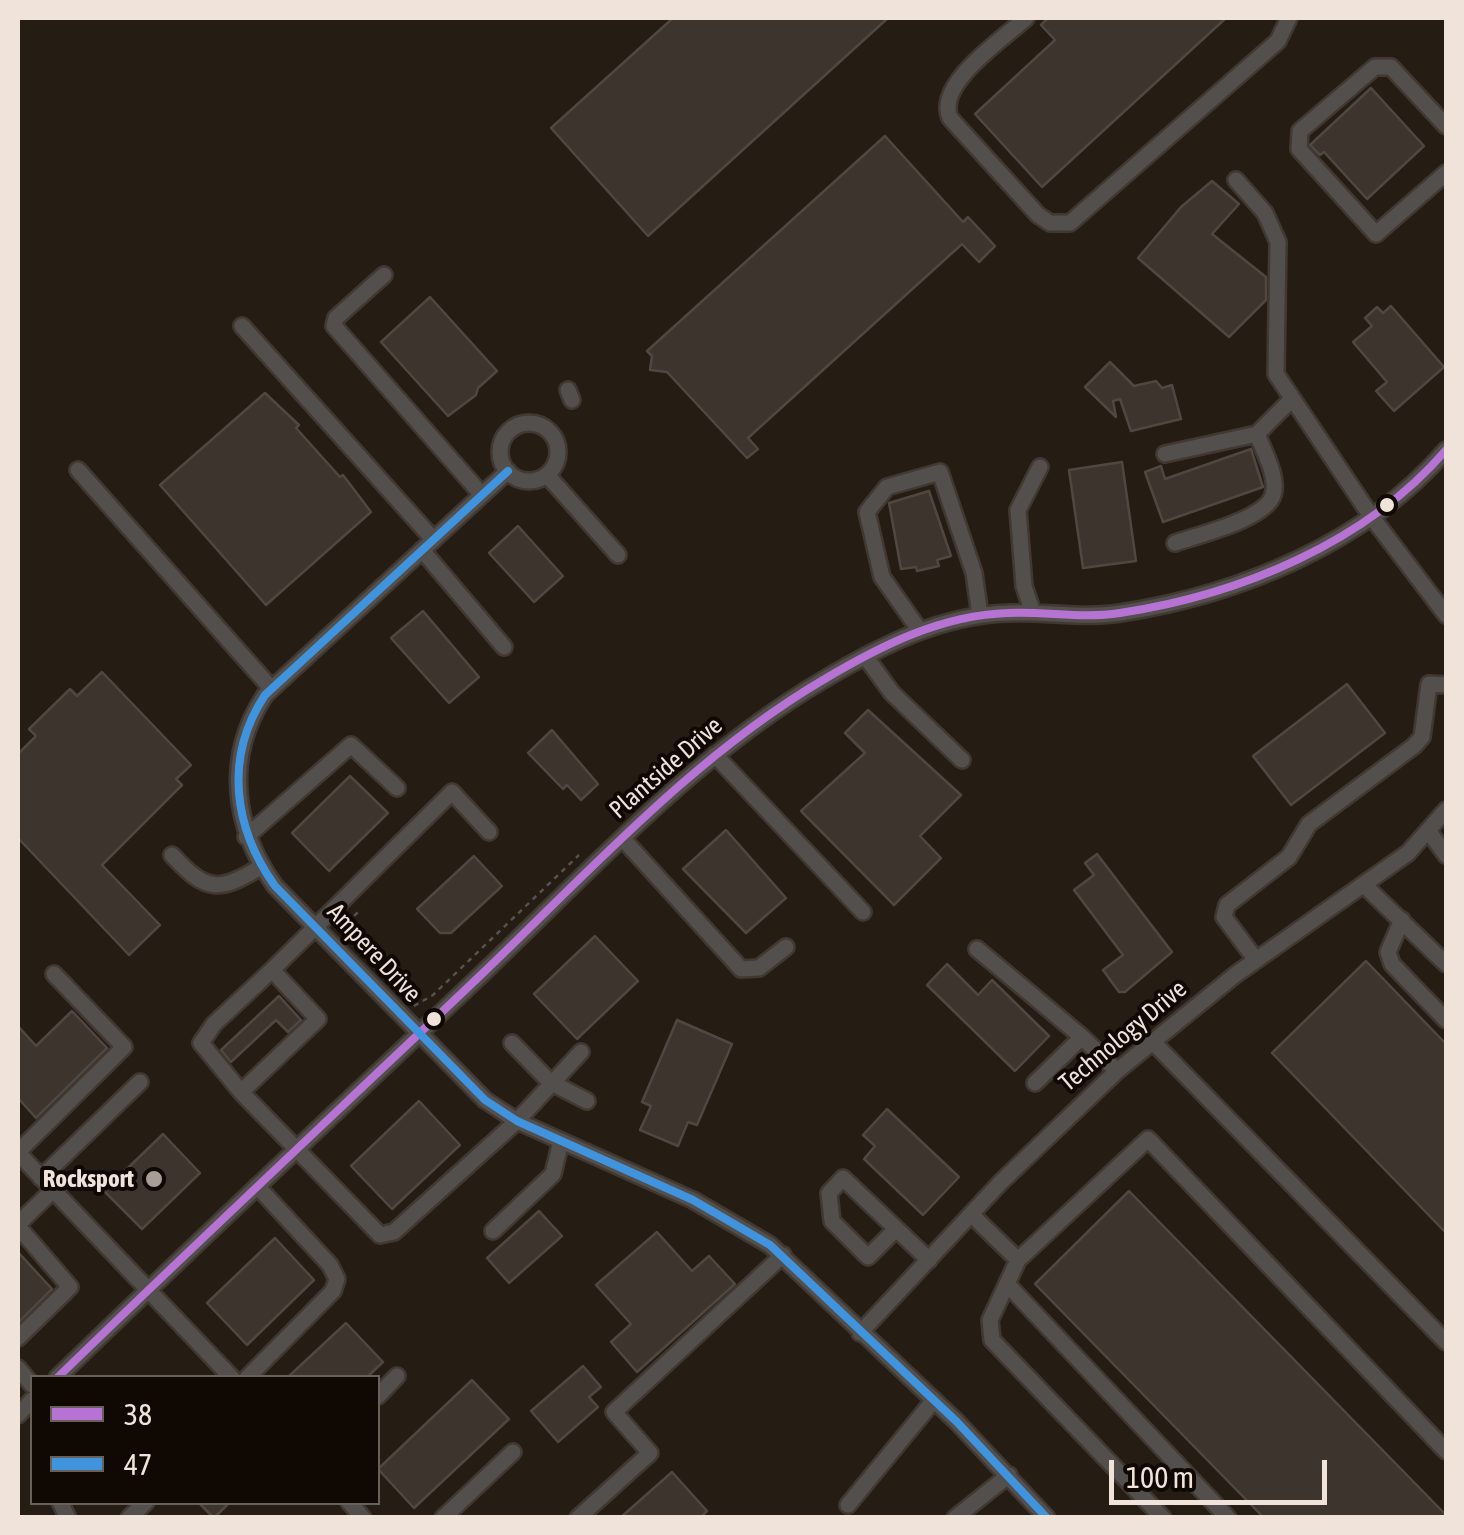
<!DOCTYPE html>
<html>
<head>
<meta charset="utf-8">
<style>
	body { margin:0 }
	#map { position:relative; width:1464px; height:1535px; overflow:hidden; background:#251c14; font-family:"Asap Condensed",sans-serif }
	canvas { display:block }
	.frame { position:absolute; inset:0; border:20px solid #f0e4da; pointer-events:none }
	.legend { position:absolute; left:30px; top:1375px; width:350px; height:130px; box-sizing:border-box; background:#0f0803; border:2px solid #696059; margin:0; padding:12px 18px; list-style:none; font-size:30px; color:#f0e4da }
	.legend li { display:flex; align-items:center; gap:20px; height:50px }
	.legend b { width:50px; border:2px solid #696059 }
	.scale { position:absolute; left:1109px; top:1460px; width:218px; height:45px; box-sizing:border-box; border:5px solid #f0e4da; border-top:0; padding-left:12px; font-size:30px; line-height:35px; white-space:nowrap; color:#f0e4da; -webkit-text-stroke:8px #0f0803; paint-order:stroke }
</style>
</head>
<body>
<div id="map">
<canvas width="1464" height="1535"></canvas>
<div class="frame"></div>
<ul class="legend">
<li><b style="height:12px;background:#b673d3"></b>38</li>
<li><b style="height:12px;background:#4094de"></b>47</li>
</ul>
<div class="scale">100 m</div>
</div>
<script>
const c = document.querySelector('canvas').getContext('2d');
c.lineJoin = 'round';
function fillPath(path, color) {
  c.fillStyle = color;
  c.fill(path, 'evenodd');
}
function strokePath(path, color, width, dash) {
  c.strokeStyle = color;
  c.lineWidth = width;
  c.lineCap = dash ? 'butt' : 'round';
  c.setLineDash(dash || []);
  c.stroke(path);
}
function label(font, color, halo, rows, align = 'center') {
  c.font = font + ' "Asap Condensed",sans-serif';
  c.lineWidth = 8;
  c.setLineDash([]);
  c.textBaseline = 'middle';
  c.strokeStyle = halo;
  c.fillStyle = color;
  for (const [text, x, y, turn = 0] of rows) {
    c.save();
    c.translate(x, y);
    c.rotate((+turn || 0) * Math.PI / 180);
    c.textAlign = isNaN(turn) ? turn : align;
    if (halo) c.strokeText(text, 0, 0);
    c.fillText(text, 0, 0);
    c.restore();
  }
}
const building = new Path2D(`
	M673,18h215l-240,218 -97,-108z
	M1048,18h178l-184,169 -67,-73 80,-74 -14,-15z
	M1371,88l53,58 -57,53 -43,-47 -4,3 -10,-10z
	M885,136l78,86 5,-5 27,29 -16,16 -17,-18 -214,194 10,11 -11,9 -80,-86 -17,-2 2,-14 -5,-5z
	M1212,181l27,23 -27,30 54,43v23l-37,37 -91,-79 43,-51z
	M430,297l67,74 -19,17 -2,7 -28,21 -67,-74z
	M1391,306l53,61 -50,44 -18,-20 11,-9 -34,-40 19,-16 -7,-8 12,-11 6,6z
	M1110,362l24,24 22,-5 6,7 10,-3 9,34 -50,12 -11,-32 -7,2 3,16 -31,-30z
	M265,393l34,32 -3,3 44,49 3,-2 28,37 -105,93 -106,-120z
	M1251,449l12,38 -100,35 -18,-50 16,-6 4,13z
	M1122,462l14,99 -53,7 -14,-98z
	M929,491l22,65 -14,4 2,6 -22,5 -1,-4 -15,2 -12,-66z
	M518,526l45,50 -29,26 -45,-49z
	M423,611l56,66 -30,26 -58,-65z
	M102,672l89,93 -15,14 6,6 -80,80 58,60 -31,30 -111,-117v-84l18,-18 -7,-7 41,-40 7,7z
	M1347,684l38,49 -94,72 -38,-49z
	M868,710l93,85 -41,41 21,22 -47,47 -93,-94 64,-58 -20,-20z
	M552,730l46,54 -17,16 -14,-15 -4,4 -35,-36z
	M350,776l38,37 -59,58 -37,-38z
	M726,830l60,68 -40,35 -63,-64z
	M1097,854l75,98 -47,40h-6l-16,-22 20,-15 -49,-65 20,-15 -9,-12z
	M474,856l28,30 -51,47h-11l-23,-24z
	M595,936l43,45 -61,58 -43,-45z
	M1366,961l80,83v189l-174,-180z
	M947,964l31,31 14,-15 57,56 -34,35 -88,-86z
	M279,996l22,24 -13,12 -12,-12 -45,42 -10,-12z
	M72,1011l35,37 -71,70 -18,-20v-72l18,20z
	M677,1020l55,24 -35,81 -9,-3 -10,24 -38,-16 11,-24 -9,-4z
	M419,1101l41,44 -68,64 -41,-43z
	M887,1109l72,68 -36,38 -59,-56 11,-13 -12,-11z
	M163,1134l37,39 -58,56 -38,-38z
	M1129,1191l317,324v3h-182l-229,-234z
	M539,1211l23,25 -53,47 -22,-25z
	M657,1232l35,39 17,-15 26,28 -98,88 -26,-30 20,-18 -35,-39z
	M275,1238l39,42 -67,65 -40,-42z
	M18,1252l34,37 -34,34z
	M346,1323l37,39 -17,16h-79z
	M583,1366l18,21 -12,10 9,10 -40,35 -27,-31z
	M472,1380l37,39 -95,89 -36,-39z
	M672,1472l35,39 -7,7h-80z
	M198,1502h32l-16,16z`);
fillPath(building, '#3c342d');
strokePath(building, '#4f4740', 2.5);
const minor = new Path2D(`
	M1026,18c-23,21 -91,66 -76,100l88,97 12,8h20l208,-182 11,-23
	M1446,126l-55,-59h-16l-75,64 -1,18 77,85 70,-61
	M1236,180l29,33 13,29 -2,132 95,142 75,99
	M384,275l-48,43 -2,8 148,169
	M242,326l191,213
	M568,390l4,10
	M500 452a29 29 0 1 1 58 0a29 29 0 1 1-58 0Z
	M1165,454l92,-20 33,-33
	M78,470l193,218
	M508,471l-243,224c-41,62 -32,132 10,191l210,214 32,21 176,79 77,45 187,177 90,96
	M547,475l71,80
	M1175,543c23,-8 91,-24 98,-48 6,-17 -10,-45 -16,-61
	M422,550l82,97
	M1033,613l-9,-27 -6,-76 22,-43
	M920,631l-38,-54 -15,-65 20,-25 53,-15 34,101 6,42
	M865,656l27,37 70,67
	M715,755l148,157
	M489,832l-37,-40 -180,178 46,49 -77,73 139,143 14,-3 123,-111 64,-69
	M1430,833l16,22
	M246,837l105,-92 46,43
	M623,839l118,130 18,-1 27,-21
	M172,855c34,37 47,38 90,11
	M1364,885l82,79
	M1402,920l-14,32 4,12 54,56
	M977,949l105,88
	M1256,960l-32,-43 3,-12 62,-48 20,-33 105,-78 8,-9 7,-53 17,1
	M1152,1041l294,301
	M512,1043l38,39 37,19
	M1035,1083l47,-46 35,34
	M241,1092l-40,-49 13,-19 58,-54
	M18,1152l106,-105 -70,-73
	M18,1153l214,225
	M41,1178l99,-96
	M972,1215l46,45 130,-121 298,312
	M896,1229l-28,28 -36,-36 -3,-28 14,-15 86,82
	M493,1231l60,-57 8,-33
	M1018,1260l-28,60 2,20 171,178
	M1009,1286l219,232
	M860,1333l141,-151 116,-111 118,-96 173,-122 38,-43
	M18,1338l52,-51 -49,-57 -2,-7 34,-33
	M18,1368l14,17
	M57,1378c141,-137 284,-270 426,-405 108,-103 211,-217 340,-293 57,-34 118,-65 185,-67 38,-2 73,6 112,0 119,-18 246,-70 326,-163
	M247,1378l86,-87 4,-12 -7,-14 -73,-79
	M378,1396l19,-20
	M18,1415l14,-15
	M60,1502l8,16
	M349,1502l14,16
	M848,1505l86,-105
	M129,1518l17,-16
	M443,1518l70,-66
	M578,1518l72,-65 -36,-41 169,-157
	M955,1518l54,-43`);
strokePath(minor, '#403831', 20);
strokePath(new Path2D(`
	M340,930l20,-20
	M414,1006l19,-11 146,-140`), '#57524e', 2.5, [5, 5]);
strokePath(minor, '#534f4c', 15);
strokePath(new Path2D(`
	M57,1378c141,-137 284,-270 426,-405 108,-103 211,-217 340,-293 57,-34 118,-65 185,-67 38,-2 73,6 112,0 119,-18 246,-70 326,-163`), '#b673d3', 8);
strokePath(new Path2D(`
	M508,471l-243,224c-41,62 -32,132 10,191l210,214 32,21 176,79 77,45 187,177 90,96`), '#4094de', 8);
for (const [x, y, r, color] of [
	[1387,505,9,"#f0e4da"],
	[434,1019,9,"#f0e4da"],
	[154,1179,10,"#a99e95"]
]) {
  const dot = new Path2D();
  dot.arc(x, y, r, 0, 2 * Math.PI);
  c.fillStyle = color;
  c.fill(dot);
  strokePath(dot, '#0f0803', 4);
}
label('25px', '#f0e4da', '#0f0803', [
	["Plantside Drive",666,768,-41],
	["Ampere Drive",374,953,47],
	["Technology Drive",1123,1036,-40]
]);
label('bold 25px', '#f0e4da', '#0f0803', [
	["Rocksport",134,1179]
], 'right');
</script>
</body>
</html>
